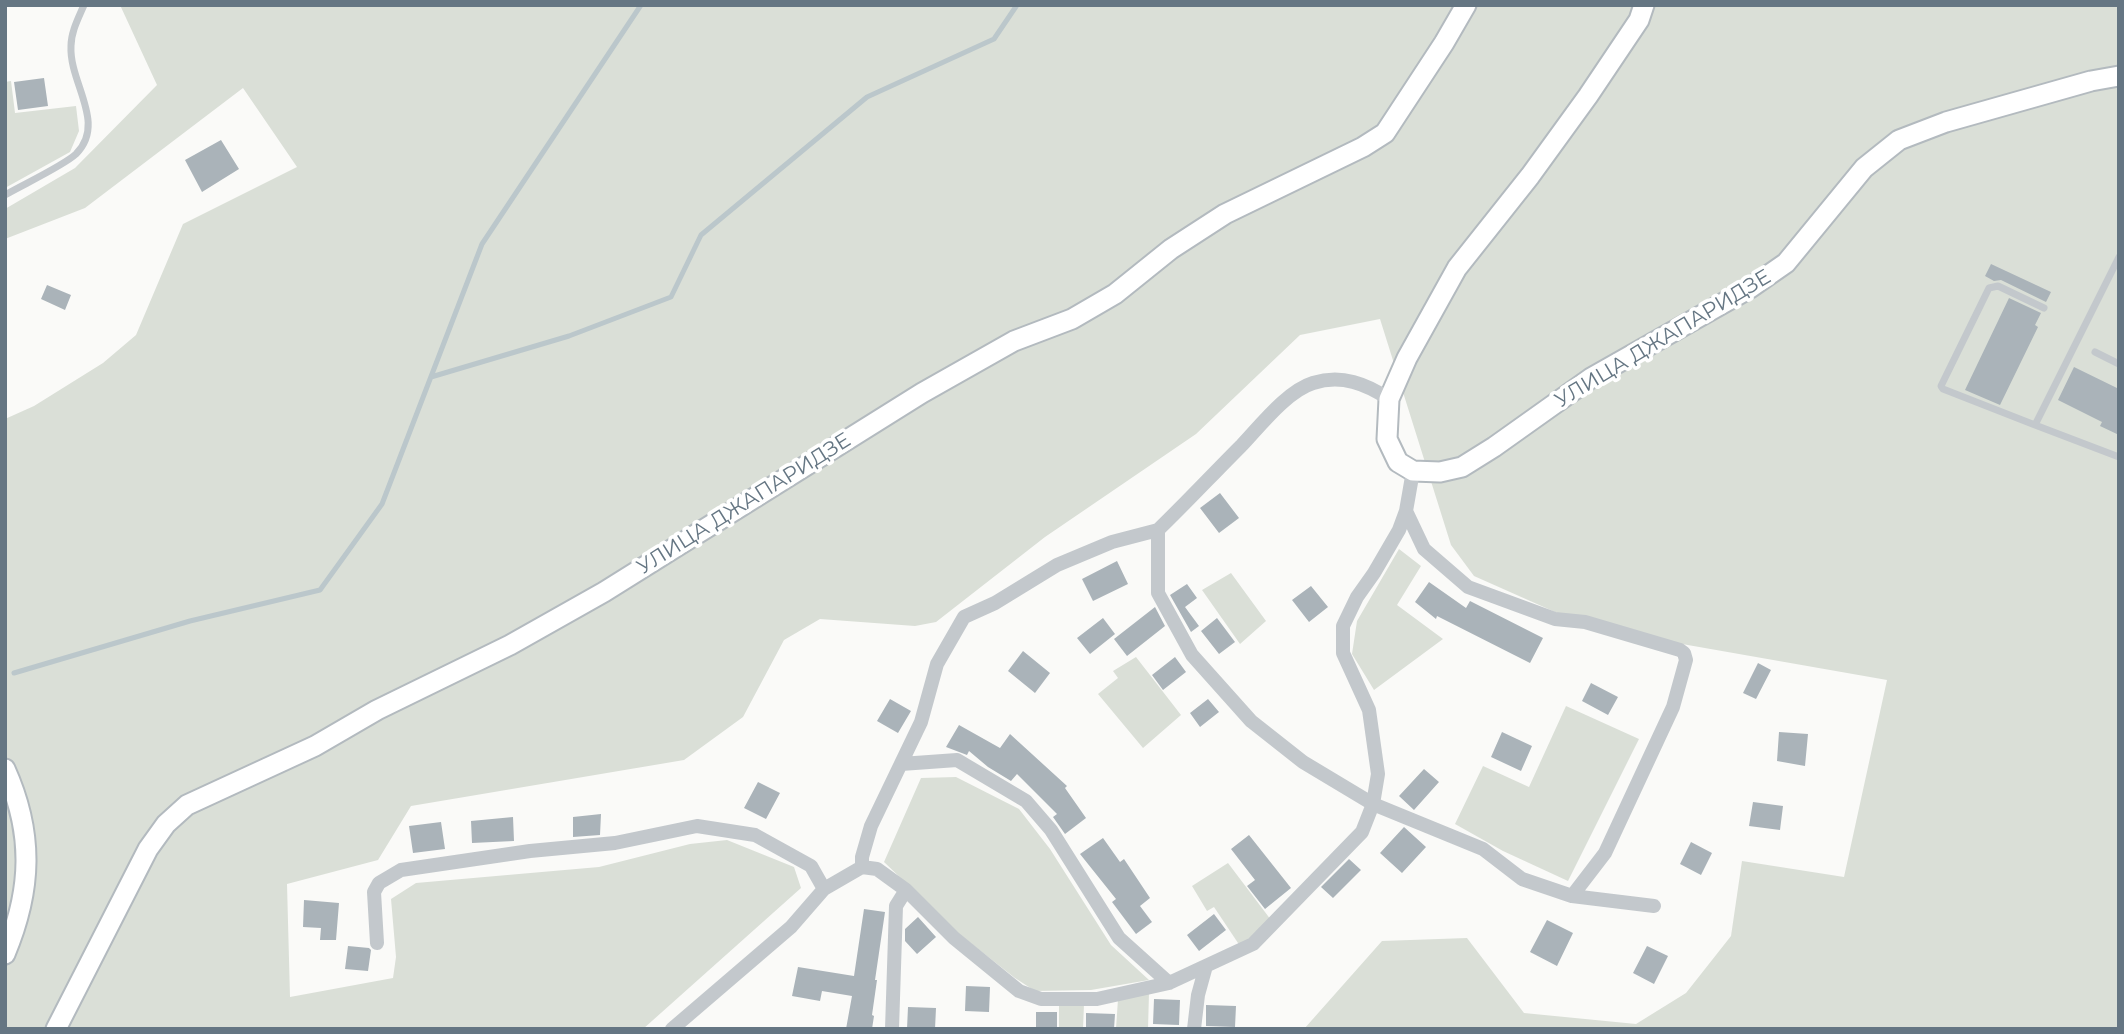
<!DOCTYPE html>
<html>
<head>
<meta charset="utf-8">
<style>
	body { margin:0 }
	#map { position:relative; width:2124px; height:1034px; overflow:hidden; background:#fafaf8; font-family:Montserrat,sans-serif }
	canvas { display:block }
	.frame { position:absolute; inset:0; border:7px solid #657683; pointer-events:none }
</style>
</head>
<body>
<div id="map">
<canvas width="2124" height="1034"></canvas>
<div class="frame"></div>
</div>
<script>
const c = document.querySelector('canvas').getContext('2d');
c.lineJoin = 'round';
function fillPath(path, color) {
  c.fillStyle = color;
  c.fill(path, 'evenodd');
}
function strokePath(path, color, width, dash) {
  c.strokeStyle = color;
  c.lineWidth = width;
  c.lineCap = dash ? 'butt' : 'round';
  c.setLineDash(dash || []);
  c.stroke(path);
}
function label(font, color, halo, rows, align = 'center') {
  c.font = font + ' Montserrat,sans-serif';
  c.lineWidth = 7;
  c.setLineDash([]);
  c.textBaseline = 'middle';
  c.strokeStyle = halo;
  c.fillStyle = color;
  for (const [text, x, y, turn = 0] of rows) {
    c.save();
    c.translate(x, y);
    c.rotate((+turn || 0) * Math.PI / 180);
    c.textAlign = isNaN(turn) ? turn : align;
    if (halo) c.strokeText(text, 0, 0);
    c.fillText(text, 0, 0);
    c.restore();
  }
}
fillPath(new Path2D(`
	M120,5h1999v1024h-815l78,-88 85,-3 57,75 112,11 50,-31 45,-57 11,-75 102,16 43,-197 -296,-52 -117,-52 -23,-31 -71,-226 -80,16 -104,99 -151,103 -109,85 -21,4 -95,-7 -36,21 -41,77 -59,43 -273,46 -33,54 -91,24 3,113 103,-19 3,-21 -5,-58 25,-16 183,-16 91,-23 37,-4 67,27 7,21 -158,141h-638v-610l29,-13 69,-43 33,-28 47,-111 114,-57 -54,-79 -158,120 -80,31v-30l70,-41 82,-83z
	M11,81l4,32 61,-7 3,25 -9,21 -65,36v-106z
	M1399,549l22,17 -24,39 46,34 -69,51 -22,-36 5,-33z
	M1231,573l35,48 -26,23 -38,-54z
	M1136,657l45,58 -38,33 -45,-54 20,-16 -5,-7z
	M1566,706l73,33 -71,142 -65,-30 -48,-27 28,-58 46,21z
	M956,777l63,32 31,40 61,96 38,35 -58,10 -56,1 -20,-13 -56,-44 -75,-72 37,-84z
	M1228,863l43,57 -31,26 -26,-39 -7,4 -15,-25z
	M1149,993l-1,36h-32l2,-30z
	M1059,1003l25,1 -1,25h-24z`), '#dadfd7');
strokePath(new Path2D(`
	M431,377l138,-41 102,-39 30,-62 166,-138 127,-58 23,-34
	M14,673l176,-52 130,-31 62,-86 100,-260 159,-239`), '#bbc7cb', 5);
fillPath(new Path2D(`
	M44,78l4,28 -30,4 -4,-28z
	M221,140l18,29 -37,23 -17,-32z
	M1991,264l60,28 -5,10 -45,-22 -7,1 -9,-5z
	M47,285l24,10 -6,15 -24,-11z
	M2009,298l32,15 -6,12 3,2 -38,78 -35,-15z
	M2074,367l45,22v46l-19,-9 2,-4 -44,-22z
	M1220,493l19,25 -20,15 -19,-25z
	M1117,561l11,23 -35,17 -11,-22z
	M1429,582l37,26 4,-7 73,37 -13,25 -93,-47 -1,3 -21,-17z
	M1187,584l10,14 -12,9 14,19 -8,6 -21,-37z
	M1311,586l17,21 -19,15 -17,-22z
	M1155,607l10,19 -38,30 -13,-17z
	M1103,618l12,16 -25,20 -13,-16z
	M1217,618l18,24 -16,12 -18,-23z
	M1023,651l27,22 -15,20 -27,-22z
	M1175,657l11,15 -23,18 -11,-15z
	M1758,663l13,7 -15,29 -13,-6z
	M1591,683l27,14 -10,18 -26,-14z
	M890,699l21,12 -13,22 -21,-12z
	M1208,699l11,13 -19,15 -10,-14z
	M959,725l41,23 10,-14 57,52 -2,2 21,30 -21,16 -12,-17 4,-3 -40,-40 -6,7 -23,-14 -19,-16 -2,4 -21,-8z
	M1502,732l30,14 -11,25 -30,-14z
	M1779,732l29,2 -3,32 -28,-5z
	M1424,769l15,13 -25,28 -15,-14z
	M758,782l22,11 -14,26 -22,-11z
	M1753,802l30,4 -3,24 -31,-4z
	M601,814l-1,21 -27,2v-20z
	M513,817l1,24 -42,2 -1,-22z
	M441,822l4,27 -32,4 -4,-27z
	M1404,827l22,20 -24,26 -22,-20z
	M1249,835l42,53 -26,21 -18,-23 8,-6 -24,-31z
	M1103,838l17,24 4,-3 26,39 -10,8 12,16 -16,12 -24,-32 4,-3 -36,-45z
	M1691,842l21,11 -11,22 -21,-11z
	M1349,859l12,11 -28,28 -12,-11z
	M304,900l35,3 -3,37h-16l1,-12 -18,-1z
	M864,909l21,3 -10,68h2l-5,35 2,1 -2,13h-26l6,-33 -30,-5 -2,10 -28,-5 6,-29 56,9z
	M1214,914l12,16 -27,21 -12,-16z
	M918,917l18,20 -19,17 -12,-13v-12z
	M1547,920l26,13 -16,33 -27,-14z
	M348,946l21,2 2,2 -3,21 -23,-2z
	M1647,946l21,10 -14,28 -21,-11z
	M966,986l24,1 -1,25 -24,-1z
	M1154,999l26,1 -1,25 -26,-1z
	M1206,1005l30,1 -1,21 -29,-1z
	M908,1007l28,1 -1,21h-28z
	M1036,1012h21v17h-21z
	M1086,1013l29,1 -1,15h-28z`), '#aab3b9');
const secondary = new Path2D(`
	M1644,5l-5,15 -51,76 -58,80 -73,92 -50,90 -18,41 -2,40 11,23 15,9 27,1 22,-5 32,-20 97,-69 159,-90 36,-25 78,-95 35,-28 47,-18 145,-41 28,-5
	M5,769c29,64 27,121 0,185
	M56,1029l92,-180 18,-25 21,-19 128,-59 62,-36 133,-65 94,-53 318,-199 92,-52 58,-22 43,-25 56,-45 54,-35 138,-67 22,-14 59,-90 22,-38`);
strokePath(secondary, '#b3babf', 23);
strokePath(new Path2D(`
	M5,195c17,-10 58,-29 71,-41 31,-31 -7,-71 -5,-108 0,-14 7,-27 13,-41
	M2044,308l-46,-22 -9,2 -48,98 2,3 92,36 84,-168
	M2095,352l24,12
	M2035,425l84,32`), '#c3c8cc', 7);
strokePath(new Path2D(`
	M1389,399c-23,-15 -47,-25 -76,-16 -26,8 -53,43 -72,63 -28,28 -55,57 -83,84v63l34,62 59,66 52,41 70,42 110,45 39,30 50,17 82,10
	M1406,511l18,38 44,38 87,32 30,3 95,28 4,3 2,7 -13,47 -68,146 -33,43
	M901,764l56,-4 69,41 25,29 68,108 50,45
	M862,867v-10l9,-31 50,-104 16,-58 27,-47 31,-14 62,-38 55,-23 46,-12
	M377,943l-3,-51 5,-9 22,-13 129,-19 85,-8 82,-17 58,9 56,31 13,23 38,-22 15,2 29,21
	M672,1029l119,-102 33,-38
	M892,1029l4,-123 10,-16 48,48 65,53 22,8h56l72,-16 84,-39 109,-112 11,-28 5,-30 -9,-64 -26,-57v-27l14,-29 17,-24 25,-43 7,-19 7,-40
	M1194,1029l4,-34 8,-29`), '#c3c8cc', 14);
strokePath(secondary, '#fff', 19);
label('21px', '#657683', '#fff', [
	["УЛИЦА ДЖАПАРИДЗЕ",1663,339,-31],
	["УЛИЦА ДЖАПАРИДЗЕ",744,504,-32]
]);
</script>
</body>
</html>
